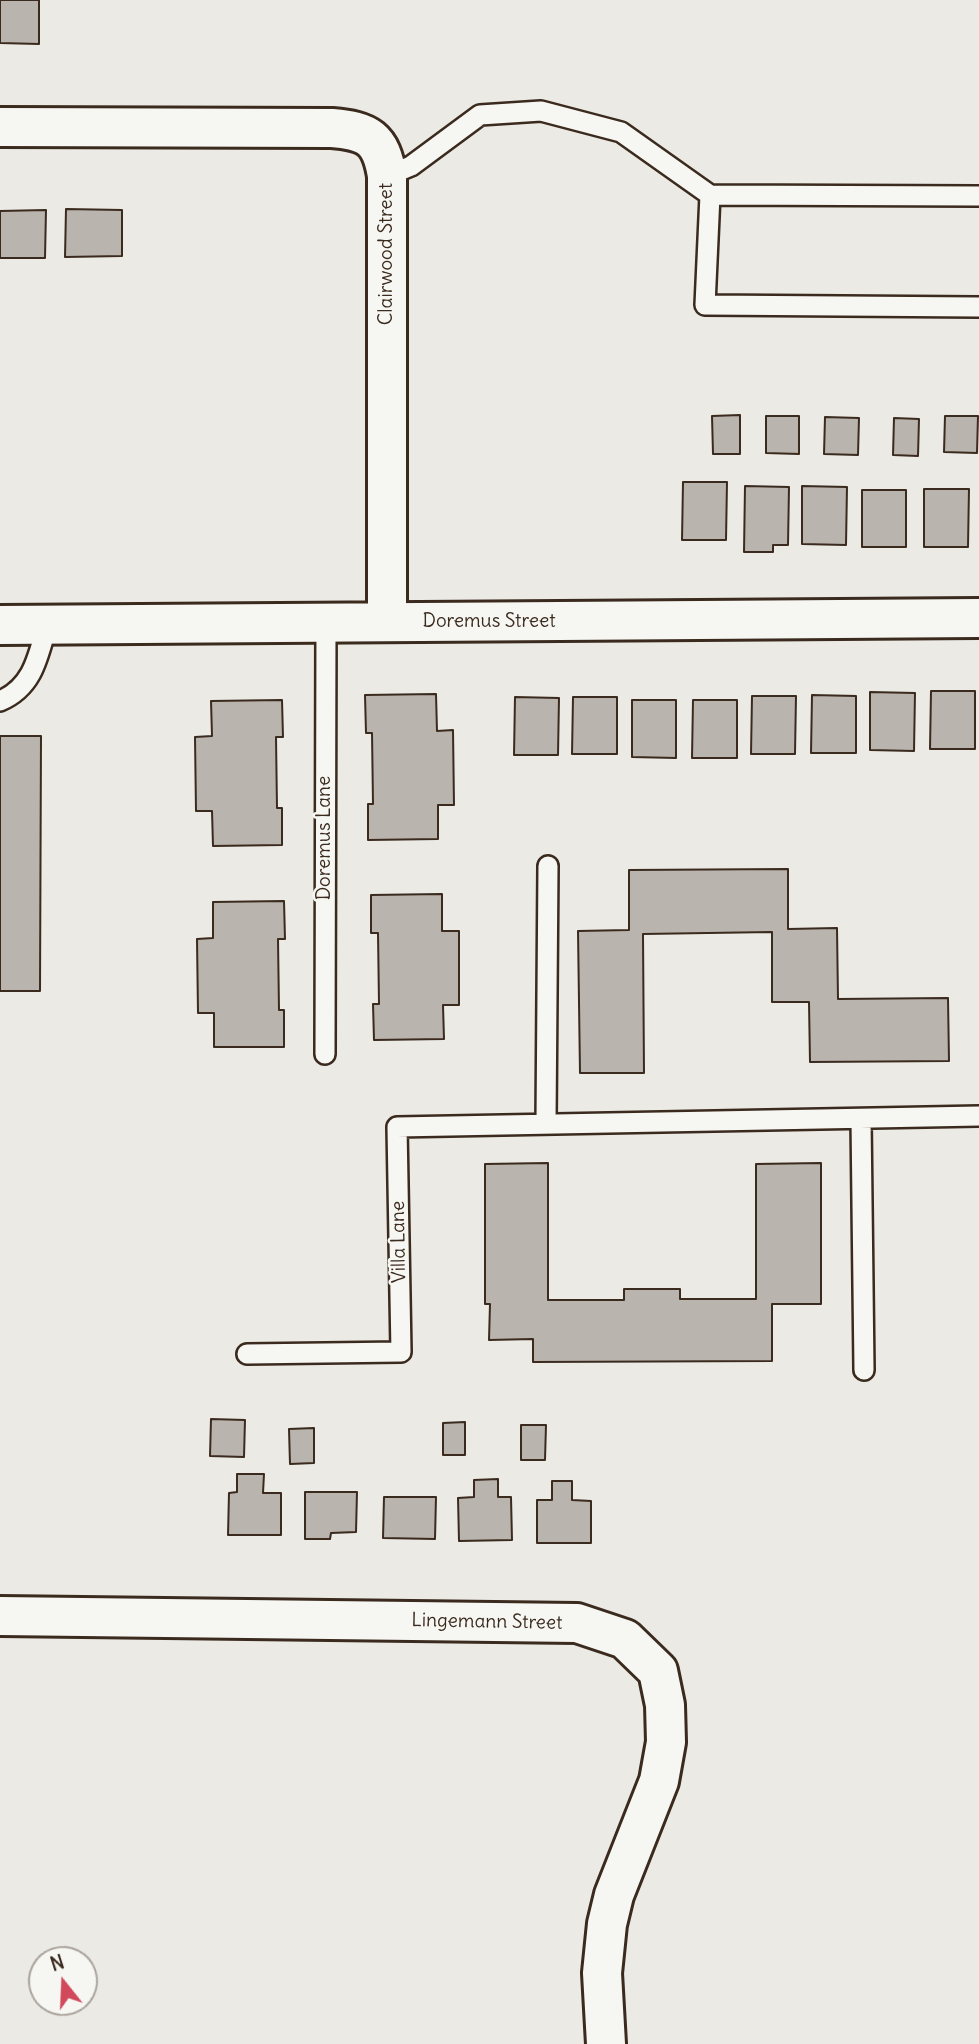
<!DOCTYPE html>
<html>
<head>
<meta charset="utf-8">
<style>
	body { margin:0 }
	#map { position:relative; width:979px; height:2044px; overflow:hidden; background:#ebeae5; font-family:Delius,sans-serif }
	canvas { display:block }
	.north { position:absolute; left:28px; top:1946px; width:70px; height:70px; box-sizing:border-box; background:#f6f6f2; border:2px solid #aba49d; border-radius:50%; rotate:342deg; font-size:19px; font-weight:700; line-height:28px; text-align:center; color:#3b2a1e }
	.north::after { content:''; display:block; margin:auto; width:24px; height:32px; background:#d1495b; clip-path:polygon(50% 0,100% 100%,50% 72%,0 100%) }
</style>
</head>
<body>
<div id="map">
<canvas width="979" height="2044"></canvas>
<div class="north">N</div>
</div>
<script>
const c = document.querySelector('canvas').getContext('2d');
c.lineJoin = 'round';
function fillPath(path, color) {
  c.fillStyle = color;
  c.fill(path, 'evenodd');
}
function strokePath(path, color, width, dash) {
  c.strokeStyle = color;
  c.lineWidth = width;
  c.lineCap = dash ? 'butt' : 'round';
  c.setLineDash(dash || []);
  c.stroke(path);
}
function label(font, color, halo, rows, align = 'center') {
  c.font = font + ' Delius,sans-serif';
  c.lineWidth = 5;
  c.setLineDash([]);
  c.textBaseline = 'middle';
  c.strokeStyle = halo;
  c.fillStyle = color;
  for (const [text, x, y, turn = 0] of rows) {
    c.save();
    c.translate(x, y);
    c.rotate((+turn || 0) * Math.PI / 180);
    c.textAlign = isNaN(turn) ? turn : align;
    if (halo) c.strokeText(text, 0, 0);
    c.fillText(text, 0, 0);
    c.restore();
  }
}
const building = new Path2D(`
	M0,0h39v44l-39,-1z
	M66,209l56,1v46l-57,1z
	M46,210l-1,48h-45v-47z
	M740,415v39h-27l-1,-38z
	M766,416h33v38l-33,-1z
	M945,416h33l-1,37 -33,-1z
	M825,417l34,1 -1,37 -34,-1z
	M894,418l25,1 -1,37 -25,-1z
	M683,482h44l-1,58h-44z
	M745,486l44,1 -1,58h-15v7h-29z
	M802,486l45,1 -1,58 -44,-1z
	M924,489h45l-1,58h-44z
	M862,490h44v57h-44z
	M931,691h44v58h-45z
	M870,692l45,1 -1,58 -44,-1z
	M436,694l1,37 16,-1 1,75h-16v34l-70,1v-36h5l-1,-71h-6l-1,-38z
	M812,695l44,1v57h-45z
	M752,696h44l-1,58h-44z
	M515,697l44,1 -1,57h-44z
	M573,697h44v57h-45z
	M282,700l1,37h-7l1,71h5v37l-69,1 -1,-35h-16l-1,-74 17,-1 -1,-35z
	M632,700h44v58l-44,-1z
	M693,700h44v58h-45z
	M0,736h41l-1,255h-40z
	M788,869v60l49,-1 1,71 110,-1 1,63 -139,1 -1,-60h-37v-70l-129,2 1,139h-64l-2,-142 51,-1v-60z
	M442,894v37h17v74h-16l1,34 -70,1 -1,-36h6l-1,-71h-7v-38z
	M284,901l1,38h-7l1,71h5v37h-70v-34h-16l-1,-74 16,-1v-36z
	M548,1163v137h76v-11h56v10h76v-135l65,-1v141h-49v57l-239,1v-23l-44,1 1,-36h-5v-140z
	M211,1419l34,1 -1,37 -34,-1z
	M465,1422v33h-22v-32z
	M521,1425h25l-1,35h-24z
	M314,1428v35l-24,1 -1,-35z
	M237,1474h27l-1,19h18v42h-53l1,-42 8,-1z
	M498,1479v18h13l1,43 -53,1 -1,-43 16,-1v-17z
	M552,1481h20v19l19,1v42h-54v-43h15z
	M305,1492h52l-1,40 -25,1 -1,6h-25z
	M384,1497h52l-1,42 -52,-1z`);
fillPath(building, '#bab4ae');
strokePath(building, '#3b2a1e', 2);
const service = new Path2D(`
	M387,176l24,-10 69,-51 61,-4 80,21 89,63 269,1
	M710,195l-5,110 274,2
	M0,701c33,-14 38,-44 47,-76
	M325,1054l1,-431
	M861,1119l3,251
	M546,1122l2,-256
	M247,1354l154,-2 -4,-225 582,-11`);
const minor = new Path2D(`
	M0,127l332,1c36,3 49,10 55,48v446
	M0,625l979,-7
	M0,1616l577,7 48,16 33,32 7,34 1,37 -7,39 -45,114 -7,29 -5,49 4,71`);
strokePath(service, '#3b2a1e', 24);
strokePath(minor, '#3b2a1e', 44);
strokePath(service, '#f6f6f2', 19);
strokePath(minor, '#f6f6f2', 38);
label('19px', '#3b2a1e', '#f6f6f2', [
	["Clairwood Street",387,254,-90],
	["Doremus Street",489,622],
	["Doremus Lane",325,838,-90],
	["Villa Lane",399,1242,-91],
	["Lingemann Street",487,1622,1]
]);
</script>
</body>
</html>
